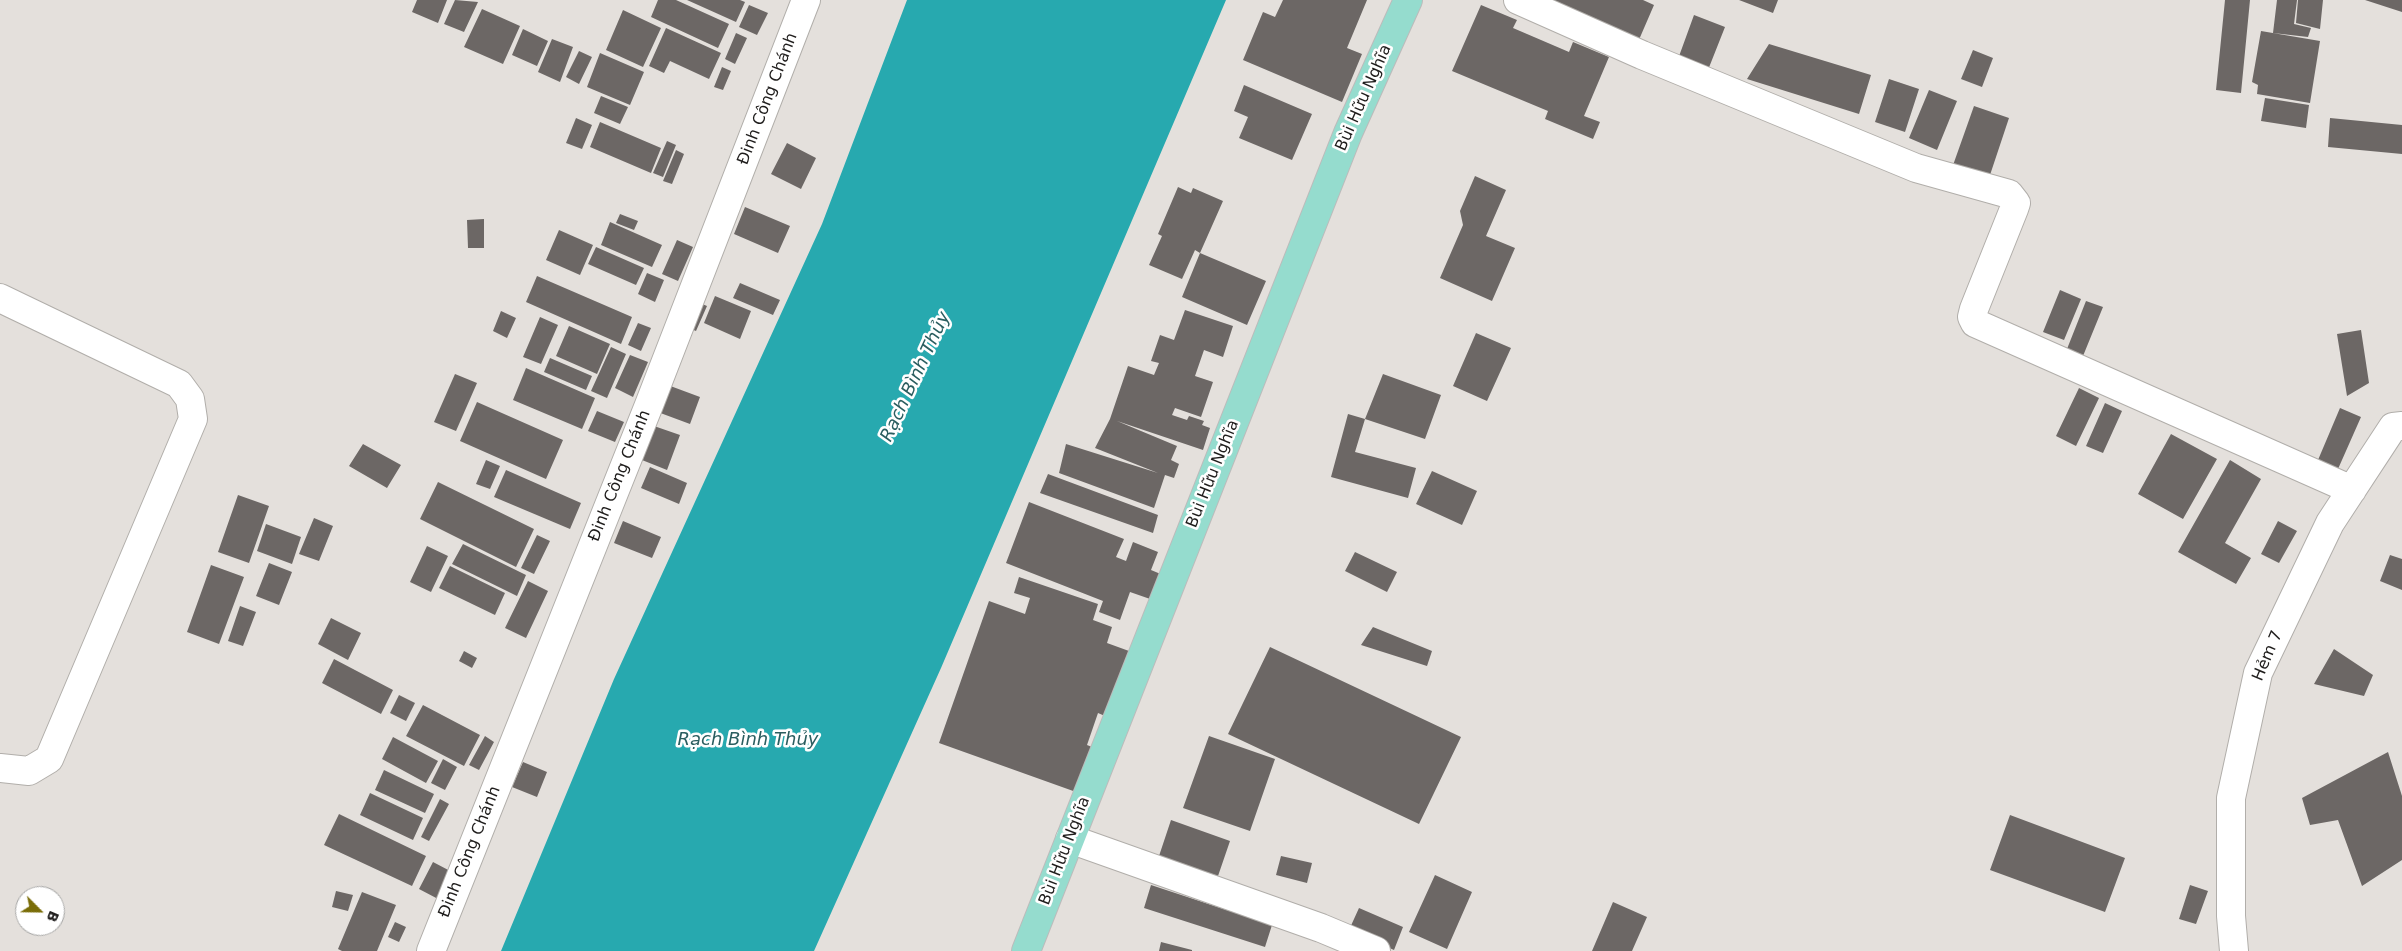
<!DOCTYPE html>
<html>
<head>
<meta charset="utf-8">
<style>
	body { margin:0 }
	#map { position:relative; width:2402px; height:951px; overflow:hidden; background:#e4e0dc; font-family:"DejaVu Sans",sans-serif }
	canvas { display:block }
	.north { position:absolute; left:15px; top:886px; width:50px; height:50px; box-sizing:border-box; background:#fff; border:1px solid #a5a5a4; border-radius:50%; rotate:113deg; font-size:14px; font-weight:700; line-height:20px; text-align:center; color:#1f1d1c }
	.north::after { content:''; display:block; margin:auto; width:18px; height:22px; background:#7a6d08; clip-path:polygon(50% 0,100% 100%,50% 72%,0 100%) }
</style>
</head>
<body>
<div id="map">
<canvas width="2402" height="951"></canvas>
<div class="north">B</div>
</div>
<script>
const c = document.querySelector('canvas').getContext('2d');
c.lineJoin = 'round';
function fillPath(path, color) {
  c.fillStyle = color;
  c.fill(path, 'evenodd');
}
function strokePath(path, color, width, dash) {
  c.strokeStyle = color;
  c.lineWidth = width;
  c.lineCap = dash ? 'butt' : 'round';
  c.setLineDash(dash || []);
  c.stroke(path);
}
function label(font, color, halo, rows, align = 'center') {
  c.font = font + ' "DejaVu Sans",sans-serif';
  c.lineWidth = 5;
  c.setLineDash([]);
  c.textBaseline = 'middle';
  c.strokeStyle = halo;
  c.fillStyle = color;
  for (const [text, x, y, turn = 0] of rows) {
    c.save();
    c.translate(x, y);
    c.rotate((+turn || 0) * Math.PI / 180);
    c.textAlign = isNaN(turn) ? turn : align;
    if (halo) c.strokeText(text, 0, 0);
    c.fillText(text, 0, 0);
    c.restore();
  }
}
fillPath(new Path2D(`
	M907,0h319l-285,668 -127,283h-313l113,-272 208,-455z`), '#27a9af');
fillPath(new Path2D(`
	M417,0h30l-9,23 -26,-11z
	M455,0l23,2 -14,30 -20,-8z
	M658,0h18l53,24 -11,24 -67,-31z
	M687,0h53l5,2 -9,20z
	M1283,0h84l-20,48 15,6 -20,48 -99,-42 20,-48 12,5z
	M1541,0h102l11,5 -16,37z
	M1739,0h39l-5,13z
	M2225,0h25l-9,93 -25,-3z
	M2277,0h20l-3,24 17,4 -3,9 -35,-4z
	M2298,0h25l-3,29 -24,-6z
	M2365,0h37v12z
	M749,5l19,8 -11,22 -18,-8z
	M1481,5l36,15 -4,8 56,24 4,-10 36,15 -25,59 16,6 -7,17 -48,-20 3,-8 -96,-40z
	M482,9l38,17 -17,38 -39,-17z
	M623,10l38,18 -18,39 -37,-17z
	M1694,15l31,12 -17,43 -30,-11z
	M666,28l55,25 -12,26 -39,-18 -6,12 -15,-7z
	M523,29l25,12 -11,25 -25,-11z
	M2261,31l59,10 -10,62 -53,-9 1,-9 -6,-3z
	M736,33l11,5 -12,26 -10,-5z
	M552,39l21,8 -13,35 -22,-10z
	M1769,44l102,31 -12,39 -112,-35z
	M1973,50l20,8 -11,29 -21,-8z
	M579,51l13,6 -13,27 -13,-7z
	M600,53l44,19 -14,33 -43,-18z
	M722,67l9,4 -8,19 -9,-3z
	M1889,79l30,10 -14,43 -30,-10z
	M1244,85l68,29 -20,46 -53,-22 9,-21 -14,-6z
	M1929,90l28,11 -20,49 -28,-12z
	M601,96l27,11 -8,17 -26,-11z
	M2265,98l44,7 -3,23 -45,-7z
	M1974,106l35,12 -21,63 -36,-13z
	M576,118l16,7 -10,24 -16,-6z
	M2330,118l72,7v29l-74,-7z
	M600,122l61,26 -10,25 -61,-26z
	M667,141l9,4 -13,32 -10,-4z
	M787,143l29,15 -15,31 -30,-15z
	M676,150l8,4 -12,30 -9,-3z
	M1475,176l31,14 -20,46 29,12 -23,53 -52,-23 23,-53 -3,-14z
	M1178,187l13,6 2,-5 30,13 -23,52 -5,-3 -13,29 -33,-14 13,-29 -4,-2z
	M745,207l45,19 -12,27 -44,-19z
	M620,214l18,7 -4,9 -18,-7z
	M484,219v29h-16l-1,-28z
	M610,222l52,23 -10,22 -51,-22z
	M559,230l34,15 -13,30 -34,-15z
	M677,240l16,7 -15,34 -16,-7z
	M596,247l48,21 -8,17 -48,-21z
	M1200,253l66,28 -19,44 -65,-28z
	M647,273l17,7 -9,22 -17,-8z
	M537,276l95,41 -11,27 -95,-42z
	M740,283l40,17 -7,15 -40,-17z
	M2060,290l21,9 -17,41 -21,-8z
	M715,296l36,15 -11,28 -36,-16z
	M695,301l12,5 -11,25 -12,-5z
	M2086,301l17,6 -20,49 -16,-7z
	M1185,310l48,16 -10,31 -19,-7 -9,26 18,6 -12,35 -26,-9 -3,7 15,5 2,-4 15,5 -2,4 8,3 -7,22 -86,-29 60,25 -6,14 8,4 -5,14 -9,-3 -11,33 -95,-35 7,-29 92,29 -63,-25 15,-29 18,-53 26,9 5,-12 -8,-2 9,-26 14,5z
	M501,311l15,7 -9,20 -14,-7z
	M540,317l18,8 -17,39 -18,-7z
	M638,323l13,5 -10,23 -13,-6z
	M569,326l41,18 -13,30 -41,-18z
	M2361,330l8,53 -22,13 -10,-62z
	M1476,333l35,15 -24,53 -34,-15z
	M611,347l15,7 -19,44 -16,-7z
	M630,355l18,7 -15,35 -18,-9z
	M550,358l42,18 -6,14 -42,-18z
	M526,368l69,30 -13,31 -69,-29z
	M455,374l22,9 -21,48 -22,-9z
	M1383,374l58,21 -16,44 -60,-20z
	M665,384l35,13 -10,27 -35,-13z
	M2079,388l20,10 -23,48 -20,-10z
	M477,402l86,38 -17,39 -86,-38z
	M2105,403l17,8 -19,42 -17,-7z
	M2340,408l21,9 -23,52 -20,-9z
	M597,411l27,11 -9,20 -27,-11z
	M1348,414l17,5 -10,33 61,16 -8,30 -77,-21z
	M654,426l26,9 -13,35 -25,-10z
	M2171,434l46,25 -34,60 -45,-25z
	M363,444l38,21 -14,23 -38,-22z
	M486,460l14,6 -10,23 -14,-5z
	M2230,460l31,19 -36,64 26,15 -15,26 -58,-32z
	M650,467l37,16 -8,21 -38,-16z
	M506,470l75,33 -11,26 -76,-32z
	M1432,471l45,20 -15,34 -46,-21z
	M1048,474l110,41 -5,18 -113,-40z
	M438,482l96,47 -18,38 -96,-48z
	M238,495l31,11 -20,57 -31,-11z
	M1029,502l95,37 -8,18 10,4 7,-19 25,10 -7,18 12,5 -10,25 -23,-8 -10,28 -21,-8 4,-11 -97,-38z
	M314,518l19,8 -14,35 -20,-7z
	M623,521l38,16 -9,21 -38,-15z
	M2278,521l19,10 -18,32 -18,-9z
	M266,524l35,13 -9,27 -35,-13z
	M537,535l13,6 -16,33 -13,-6z
	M463,544l63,31 -9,21 -65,-32z
	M427,546l21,10 -17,36 -21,-10z
	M1355,552l42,20 -10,20 -42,-21z
	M2390,555l12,4v31l-22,-9z
	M269,563l23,9 -13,33 -23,-9z
	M211,565l33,12 -25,67 -32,-12z
	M450,566l55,27 -10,22 -56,-27z
	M1019,577l79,27 -5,16 19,7 -5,16 22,8 -24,65 -7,-3 -11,32 5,2 -16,45 -137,-49 50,-142 36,13 5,-16 -16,-5z
	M528,581l20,10 -22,47 -21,-10z
	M240,606l16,6 -13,34 -15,-5z
	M331,618l30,15 -13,27 -30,-16z
	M1373,627l59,24 -5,15 -66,-21z
	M1270,647l191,90 -42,87 -191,-90z
	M2334,649l39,26 -9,21 -50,-12z
	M464,651l13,7 -5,10 -13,-7z
	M334,659l59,31 -12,24 -59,-31z
	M399,695l16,8 -9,18 -16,-8z
	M423,705l57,30 -16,31 -58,-30z
	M485,736l9,6 -15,28 -10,-5z
	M1209,736l66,23 -25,72 -67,-23z
	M393,737l45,24 -12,22 -44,-24z
	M2388,752l14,44v64l-40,26 -24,-66 -28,5 -8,-27z
	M443,759l14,8 -12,23 -14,-7z
	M523,762l24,10 -10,25 -25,-10z
	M384,770l50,24 -9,19 -50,-23z
	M370,793l53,25 -10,22 -53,-25z
	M440,799l9,5 -20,37 -8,-4z
	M339,814l87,42 -14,30 -88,-41z
	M2010,815l115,43 -20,54 -115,-42z
	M1171,820l59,21 -12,35 -59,-20z
	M1281,856l31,7 -5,20 -31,-8z
	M433,862l21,11 -14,27 -21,-11z
	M1435,875l37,17 -25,57 -38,-17z
	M1151,885l121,40 -7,22 -121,-39z
	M2190,885l18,6 -12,33 -17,-5z
	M336,891l17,4 -5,16 -16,-4z
	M362,892l34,13 -19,46h-35l-4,-2z
	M1613,902l34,15 -15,34h-40z
	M1359,908l44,19 -9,23 -45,-20z
	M395,922l11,5 -7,15 -11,-5z
	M1161,942l31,8v1h-33z`), '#6c6765');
const minor = new Path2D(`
	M1518,0l124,55 274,113 93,26 7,9 -2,6 -40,100 -2,8 3,6 377,167
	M0,298l179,86 11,15 3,20 -144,340 -20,12 -29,-3
	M1070,839l251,89 55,23
	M431,951l218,-546 157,-405
	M2234,951l-3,-35v-118l27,-125 72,-150 63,-96 9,-1`);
const major = new Path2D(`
	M1026,951l322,-818 60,-133`);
strokePath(minor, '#b1aeaa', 30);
strokePath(major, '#bcbbbb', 30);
strokePath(minor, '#fff', 28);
strokePath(major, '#95dcce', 28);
label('16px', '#1f1d1c', '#fff', [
	["Bùi Hữu Nghĩa",1364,98,-66],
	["Đinh Công Chánh",768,99,-69],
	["Bùi Hữu Nghĩa",1213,474,-68],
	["Đinh Công Chánh",620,476,-68],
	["Hẻm 7",2268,656,-67],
	["Bùi Hữu Nghĩa",1065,851,-69],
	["Đinh Công Chánh",470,852,-68]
]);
label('italic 18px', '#2b5e60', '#fff', [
	["Rạch Bình Thủy",916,377,-65],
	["Rạch Bình Thủy",748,740]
]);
</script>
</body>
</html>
